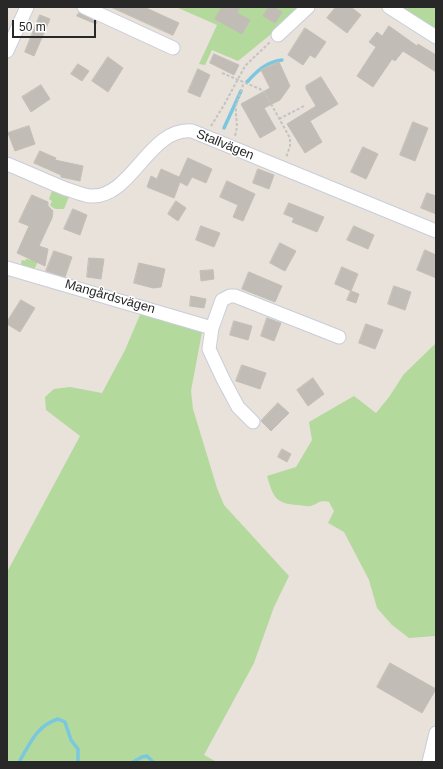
<!DOCTYPE html>
<html>
<head>
<meta charset="utf-8">
<style>
	body { margin:0 }
	#map { position:relative; width:443px; height:769px; overflow:hidden; background:#e8e2db; font-family:Arial,sans-serif }
	canvas { display:block }
	.frame { position:absolute; inset:0; border:8px solid #282828; pointer-events:none }
	.scale { position:absolute; left:12px; top:20px; width:84px; height:18px; box-sizing:border-box; border:2px solid #282828; border-top:0; padding-left:5px; font-size:12px; line-height:14px; white-space:nowrap; color:#282828; -webkit-text-stroke:3px #fff; paint-order:stroke }
</style>
</head>
<body>
<div id="map">
<canvas width="443" height="769"></canvas>
<div class="frame"></div>
<div class="scale">50 m</div>
</div>
<script>
const c = document.querySelector('canvas').getContext('2d');
c.lineJoin = 'round';
function fillPath(path, color) {
  c.fillStyle = color;
  c.fill(path, 'evenodd');
}
function strokePath(path, color, width, dash) {
  c.strokeStyle = color;
  c.lineWidth = width;
  c.lineCap = dash ? 'butt' : 'round';
  c.setLineDash(dash || []);
  c.stroke(path);
}
function label(font, color, halo, rows, align = 'center') {
  c.font = font + ' Arial,sans-serif';
  c.lineWidth = 3;
  c.setLineDash([]);
  c.textBaseline = 'middle';
  c.strokeStyle = halo;
  c.fillStyle = color;
  for (const [text, x, y, turn = 0] of rows) {
    c.save();
    c.translate(x, y);
    c.rotate((+turn || 0) * Math.PI / 180);
    c.textAlign = isNaN(turn) ? turn : align;
    if (halo) c.strokeText(text, 0, 0);
    c.fillText(text, 0, 0);
    c.restore();
  }
}
fillPath(new Path2D(`
	M176,7h126l-11,11 -53,43 -26,-11 -7,15 -6,-1 18,-39z
	M392,7h44v27z
	M56,188l14,6 -6,15c-6,0 -10,1 -14,-4l2,-4 -3,-2 3,-8z
	M26,259l12,2 -4,9 -12,-5 -1,-2 1,-3 3,1z
	M142,310l60,22 -11,59 2,18 24,79 7,17 65,71 -15,31 -20,56 -50,92 13,7h-210v-190l73,-136 -34,-26 -1,-13 9,-8 16,-2 32,6 23,-43z
	M435,344l1,292 -27,2 -17,-13 -15,-17 -8,-28 -25,-48 -16,-9 6,-12 -5,-9c-11,-2 -9,1 -18,4 -4,1 -9,-1 -13,-1 -23,-1 -25,-9 -31,-29l29,-9 16,-27 -3,-18 45,-26 22,17 13,-16 15,-23z`), '#b4d99d');
strokePath(new Path2D(`
	M247,82c10,-11 19,-20 35,-22
	M224,128l17,-37
	M19,762c11,-18 17,-36 39,-43l7,3 6,18 7,9v13
	M133,762l9,-5 5,-1 6,6`), '#7ac8de', 3.5);
const building = new Path2D(`
	M111,7h33l35,16 -6,12z
	M222,7h18l-3,6 13,7 -8,14 -27,-15z
	M269,7h5l8,5 -7,11 -12,-7z
	M336,7h15l10,8 -14,18 -20,-15z
	M79,13l18,9 -1,2 -19,-8z
	M40,15l10,4 -16,37 -9,-4z
	M389,26l28,20 1,-2 18,11v17l-33,-21 -8,10 -3,-2 -19,28 -16,-11 19,-29 -7,-5 8,-10 5,4z
	M305,28l21,14 -11,16 -5,-3 -7,10 -15,-10z
	M214,54l25,11 -5,10 -24,-12z
	M108,57l15,11 -15,24 -16,-11z
	M279,62l11,24 -10,14 -16,8 12,21 -16,9 -19,-34 29,-16 -9,-18z
	M78,64l11,7 -7,10 -11,-7z
	M198,69l12,6 -10,22 -12,-5z
	M321,77l17,27 -28,17 12,21 -17,11 -18,-29 29,-18 -10,-17v-3z
	M41,85l9,14 -19,13 -9,-15z
	M413,122l15,6 -13,33 -15,-6z
	M29,126l6,18 -20,7 -7,-18z
	M363,147l15,7 -12,25 -15,-7z
	M40,151l16,7 -1,2 28,6 -3,15 -19,-4v-2l-27,-12z
	M188,158l24,11 -6,14 -14,-6 -5,9 -7,-4 -6,16 -27,-11 4,-11 6,3 4,-10 18,8z
	M258,169l16,6 -5,14 -16,-6z
	M227,181l28,13 -12,27 -10,-4 5,-12 -18,-8z
	M427,193l9,3v18l-15,-6z
	M32,195l16,7v4l5,5 -1,7 -13,28 9,3 -3,17 -28,-13 12,-27 -10,-4z
	M176,201l10,7 -8,13 -10,-7z
	M289,203l35,14 -7,15 -25,-10 2,-4 -10,-4z
	M73,209l14,6 -7,20 -16,-6z
	M201,226l19,7 -6,14 -18,-7z
	M354,226l20,9 -6,14 -21,-9z
	M280,243l16,8 -11,20 -15,-8z
	M425,250l11,5v23l-19,-8z
	M54,251l18,6 -7,20 -19,-6z
	M89,258l15,1 -3,20 -14,-2z
	M139,263l26,6 -4,18 -8,1 -19,-5z
	M342,267l16,7 -7,17 -16,-7z
	M213,270l1,9 -13,2 -1,-10z
	M249,272l33,14 -7,16 -33,-13z
	M394,286l17,6 -6,18 -17,-6z
	M351,291l8,3 -3,9 -9,-3z
	M191,296l15,3 -2,9 -14,-2z
	M21,300l14,8 -15,24 -13,-8v-2z
	M267,318l14,5 -7,18 -13,-5z
	M234,321l18,5 -4,14 -18,-5z
	M366,324l17,6 -8,19 -16,-6z
	M242,365l24,8 -6,16 -24,-8z
	M313,378l11,16 -16,12 -11,-16z
	M278,403l11,10 -18,18 -10,-10z
	M282,449l9,5 -4,8 -9,-5z
	M390,663l46,26 -14,24 -45,-26z`);
fillPath(building, '#c1bdb6');
strokePath(building, '#c3beb5', 1);
const minor = new Path2D(`
	M84,7l89,41
	M389,7l47,30
	M278,35l30,-28
	M7,51l20,-44
	M7,164c20,8 39,17 59,25 8,2 16,6 24,7 42,3 58,-69 102,-65l244,100
	M7,268l205,60 10,-28 8,-4h5l104,41
	M212,328l-3,21 14,30 15,28 15,15
	M429,762l7,-29`);
strokePath(minor, '#c9cdd8', 15);
strokePath(new Path2D(`
	M222,73l38,16 5,4 25,45v8l-4,12
	M279,119l25,-13
	M211,126l13,-21 21,-39 25,-24
	M235,136c4,-13 0,-18 1,-29 1,-9 7,-16 7,-25`), '#c3c3c3', 2, [3, 2]);
strokePath(minor, '#fff', 13);
label('13px', '#282828', '#fff', [
	["Stallvägen",225,145,22],
	["Mangårdsvägen",110,297,16]
]);
</script>
</body>
</html>
